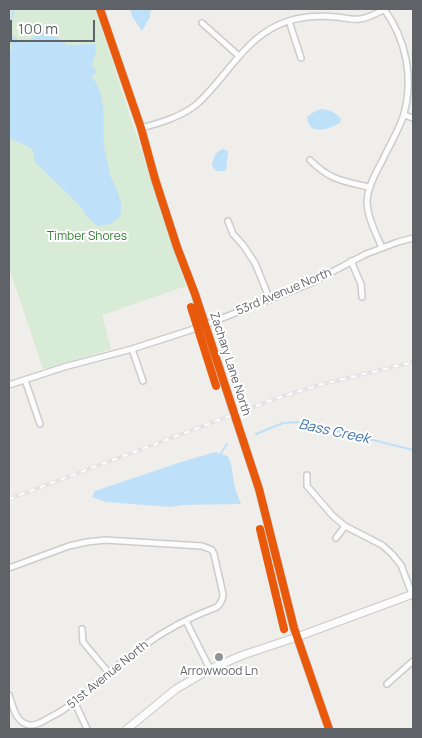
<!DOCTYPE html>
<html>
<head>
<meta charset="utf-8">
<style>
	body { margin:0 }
	#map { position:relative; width:422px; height:738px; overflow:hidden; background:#efeeea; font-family:Manrope,sans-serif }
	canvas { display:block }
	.frame { position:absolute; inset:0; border:10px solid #5f6368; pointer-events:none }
	.scale { position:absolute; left:10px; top:20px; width:85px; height:22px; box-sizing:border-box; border:2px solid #5f6368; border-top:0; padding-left:6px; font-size:15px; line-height:18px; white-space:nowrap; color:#5f6368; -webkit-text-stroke:4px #fff; paint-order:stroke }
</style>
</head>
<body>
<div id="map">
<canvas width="422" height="738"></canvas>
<div class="frame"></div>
<div class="scale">100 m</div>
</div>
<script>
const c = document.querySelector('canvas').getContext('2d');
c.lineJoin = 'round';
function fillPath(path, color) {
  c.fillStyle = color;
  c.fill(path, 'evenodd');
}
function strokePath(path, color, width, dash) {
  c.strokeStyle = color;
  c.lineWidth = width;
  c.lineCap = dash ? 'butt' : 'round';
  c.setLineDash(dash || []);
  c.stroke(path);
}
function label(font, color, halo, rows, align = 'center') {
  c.font = font + ' Manrope,sans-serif';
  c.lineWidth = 4;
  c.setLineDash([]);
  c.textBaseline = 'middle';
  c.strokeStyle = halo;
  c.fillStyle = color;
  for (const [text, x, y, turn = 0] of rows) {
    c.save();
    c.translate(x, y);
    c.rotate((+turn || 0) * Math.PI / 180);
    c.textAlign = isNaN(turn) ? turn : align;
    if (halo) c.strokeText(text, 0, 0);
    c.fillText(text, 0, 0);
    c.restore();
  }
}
fillPath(new Path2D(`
	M9,9h86l91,277 -84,29 9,34 -68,20 -34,-101z`), '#d8ebd6');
fillPath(new Path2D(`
	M130,9h21l-1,8 -8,14 -10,-15z
	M9,32l12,11 11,-4 4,-5 5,-2 19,7 7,6 28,-1 1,8 -4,13 5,7 -6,4c17,20 11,44 13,67 1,12 5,24 7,35 4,5 6,11 8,18 7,21 -1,28 -22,30l-12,-12 -3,-6 -47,-46 -2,-12 -6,-4 -18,-8v-86l3,-3z
	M321,109c9,1 14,3 20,10l-1,4c-12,6 -31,14 -33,-6l7,-5z
	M223,149l5,2 -2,20h-10l-4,-5c1,-8 3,-14 11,-17z
	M215,452l13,4 3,8 4,24 6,16 -59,1 -11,2 -65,-5 -14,-5 3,-6 86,-29z`), '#bfe0f9');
strokePath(new Path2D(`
	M9,30l5,-20 -1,-1
	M256,434l27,-11 18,-1 112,28
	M221,453l6,-9`), '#bfe0f9', 2);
const street = new Path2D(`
	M289,21l12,37
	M202,23l37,33
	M404,115l9,3
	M141,128c19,-5 40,-11 56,-24 28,-25 45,-62 81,-79 19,-9 39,-10 59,-8 8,1 16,3 23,2 9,-1 17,-6 25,-10
	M310,160c20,20 32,21 59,27
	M228,221l5,13 10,11 12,18 15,37
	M382,248c-6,-15 -15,-31 -15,-47 1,-17 11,-31 18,-46 6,-13 15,-27 19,-41 10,-36 2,-75 -20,-105
	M351,261l10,23 1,13
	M132,349l11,32
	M25,380l15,44
	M9,385l55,-18 68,-18 65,-21 112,-44 57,-30 32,-12 15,-4
	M307,475v11l26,30 12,10 37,19 10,9 9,11 11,29
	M336,538l9,-12
	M9,568l60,-22 18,-4 18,-2 97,6 10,4 2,4 9,40c0,6 -2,9 -6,13 -27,10 -52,23 -75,40 -12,8 -23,17 -33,26 -21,17 -37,34 -62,46 -5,3 -11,7 -18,6 -14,-3 -16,-19 -20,-30
	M186,621l24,48
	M82,629l1,13 26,31
	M387,684l26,-23
	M75,703l12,26`);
const secondary = new Path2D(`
	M100,9l41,119 14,51 22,68 18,47 64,195 35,139 35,101
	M127,729l49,-40 34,-20 33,-14 54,-18 116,-43`);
strokePath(street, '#cbcccc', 8);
strokePath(secondary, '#cacacb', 9);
strokePath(street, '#fdfcfc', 5);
strokePath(secondary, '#fdfcfc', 7);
const rail = new Path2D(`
	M9,499l271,-102 43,-13 90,-22`);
strokePath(rail, '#e4e4e4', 4);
strokePath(rail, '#fff', 2, [5.5]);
strokePath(new Path2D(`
	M100,9l41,119 14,51 22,68 18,47 64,195 35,139 35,101
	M191,307l25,79
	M260,529l24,100`), '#e8590c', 8);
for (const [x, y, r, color] of [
	[219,657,5,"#919496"]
]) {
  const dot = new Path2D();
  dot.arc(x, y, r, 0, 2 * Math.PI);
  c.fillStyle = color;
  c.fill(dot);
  strokePath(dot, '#fff', 2);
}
label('12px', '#348238', '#fff', [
	["Timber Shores",87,237]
]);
label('12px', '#5f6368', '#fff', [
	["53rd Avenue North",284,292,-23],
	["Zachary Lane North",230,364,72],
	["51st Avenue North",108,675,-39]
]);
label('12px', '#5f6368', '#fff', [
	["Arrowwood Ln",219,672]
]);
label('italic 14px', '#4174aa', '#fff', [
	["Bass Creek",334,432,12]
]);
</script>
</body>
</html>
